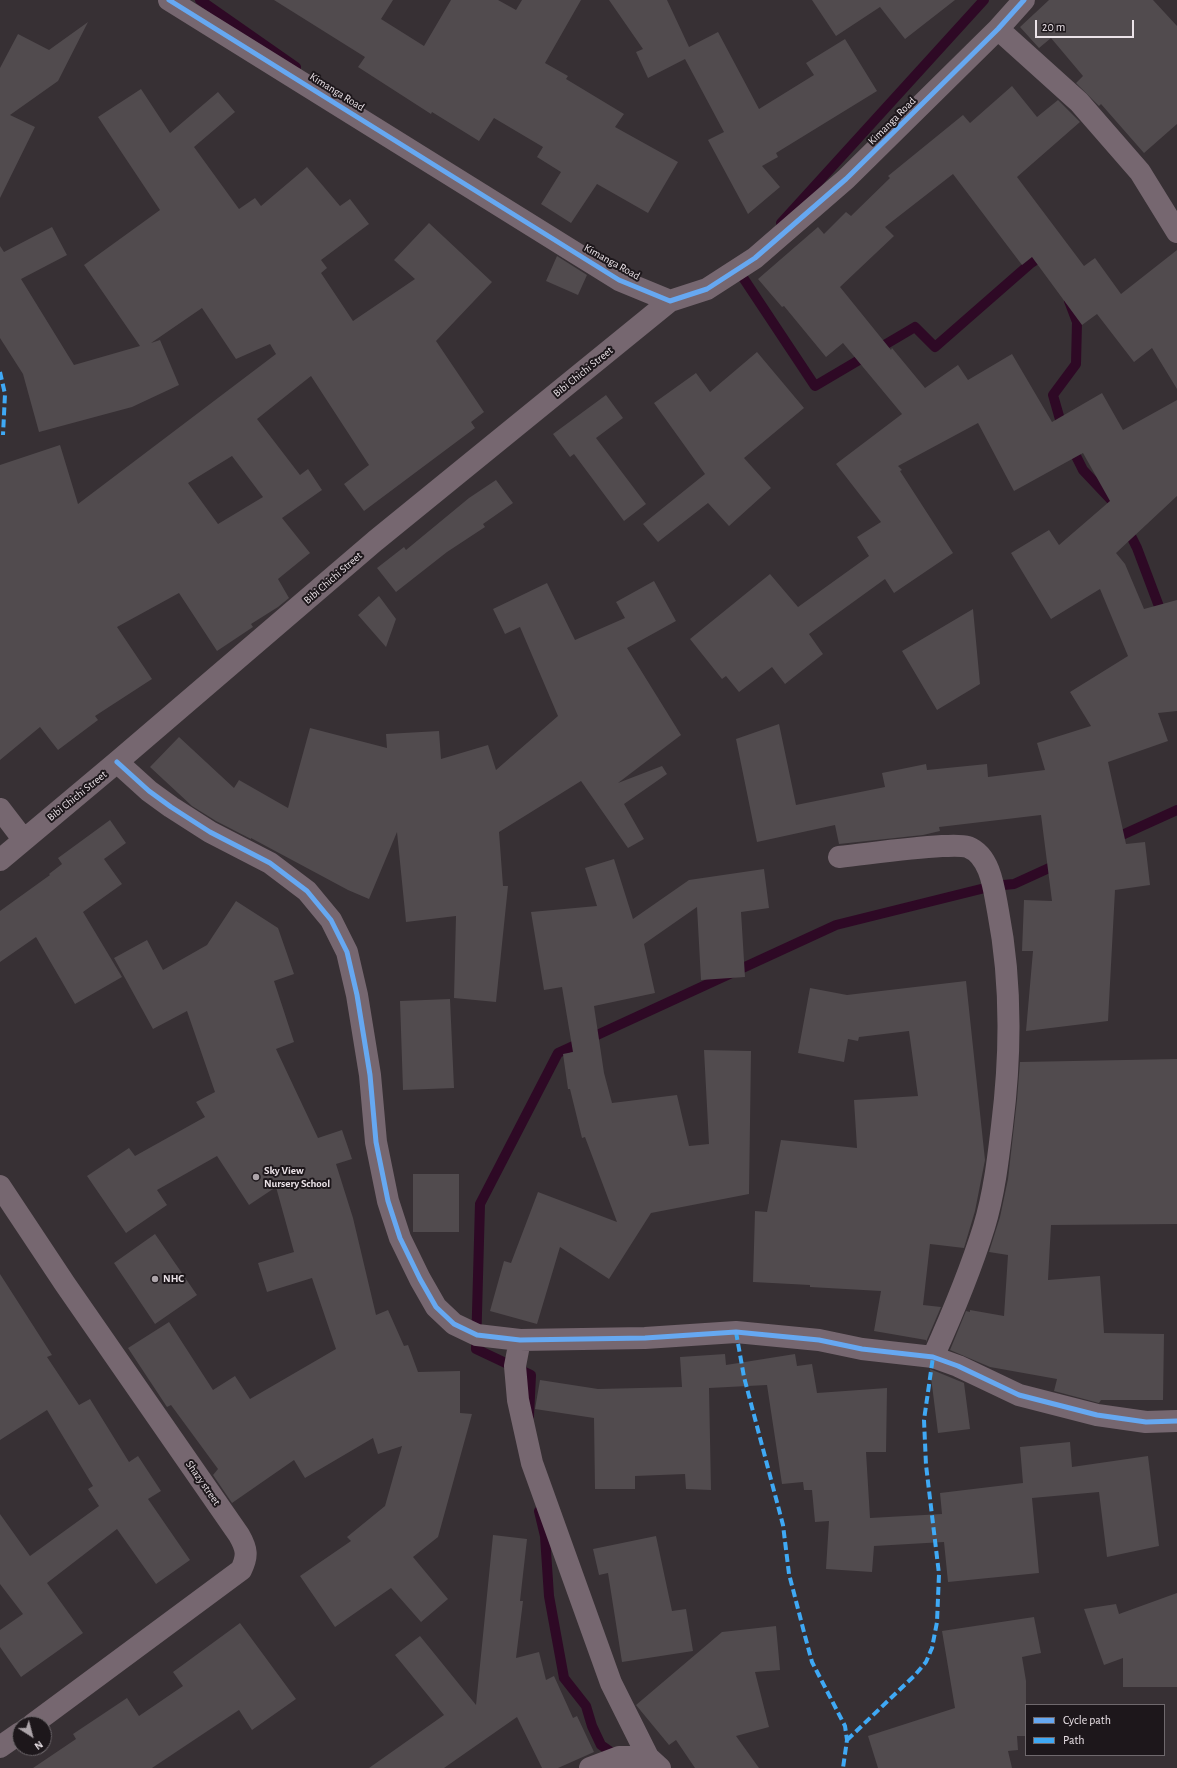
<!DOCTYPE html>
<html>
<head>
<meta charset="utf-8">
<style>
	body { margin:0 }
	#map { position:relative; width:1177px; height:1768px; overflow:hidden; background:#373034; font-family:"Alegreya Sans",sans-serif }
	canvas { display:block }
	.legend { position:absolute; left:1025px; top:1704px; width:140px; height:52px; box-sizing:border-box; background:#1d171b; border:1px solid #6f696d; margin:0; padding:5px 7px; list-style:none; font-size:12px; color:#ebe3e8 }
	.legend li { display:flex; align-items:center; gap:8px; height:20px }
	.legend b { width:20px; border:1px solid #6f696d }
	.north { position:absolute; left:12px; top:1716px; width:40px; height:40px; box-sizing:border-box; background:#1d171b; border:1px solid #6f696d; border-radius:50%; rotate:144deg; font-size:11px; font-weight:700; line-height:16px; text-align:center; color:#ebe3e8 }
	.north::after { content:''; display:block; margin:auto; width:14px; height:18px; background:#aca4a9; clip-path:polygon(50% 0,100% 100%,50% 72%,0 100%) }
	.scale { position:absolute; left:1035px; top:20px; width:99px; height:18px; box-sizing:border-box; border:2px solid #ebe3e8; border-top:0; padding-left:5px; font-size:12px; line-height:14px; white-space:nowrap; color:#ebe3e8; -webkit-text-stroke:3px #1d171b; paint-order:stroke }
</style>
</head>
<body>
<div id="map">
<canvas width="1177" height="1768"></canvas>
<ul class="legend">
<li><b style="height:5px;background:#66a8f1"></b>Cycle path</li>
<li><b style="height:5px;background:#3fa9f5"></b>Path</li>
</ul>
<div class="north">N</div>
<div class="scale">20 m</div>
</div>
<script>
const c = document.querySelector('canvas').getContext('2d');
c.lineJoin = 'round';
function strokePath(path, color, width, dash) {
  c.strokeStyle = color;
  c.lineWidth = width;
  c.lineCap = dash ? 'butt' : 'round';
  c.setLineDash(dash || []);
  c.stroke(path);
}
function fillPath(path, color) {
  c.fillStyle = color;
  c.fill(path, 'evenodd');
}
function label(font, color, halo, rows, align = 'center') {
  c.font = font + ' "Alegreya Sans",sans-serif';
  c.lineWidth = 4;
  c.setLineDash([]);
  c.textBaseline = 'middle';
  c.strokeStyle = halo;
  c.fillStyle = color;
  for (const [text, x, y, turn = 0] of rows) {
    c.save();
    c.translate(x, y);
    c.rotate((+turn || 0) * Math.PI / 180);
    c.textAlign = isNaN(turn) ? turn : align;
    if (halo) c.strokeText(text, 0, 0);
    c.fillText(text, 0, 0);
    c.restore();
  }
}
strokePath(new Path2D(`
	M200,0l96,67
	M781,223l203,-223
	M738,270l77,116 100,-59 20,20 96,-84 15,-10
	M1063,430l-10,-35 23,-31 1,-42 -8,-21
	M1070,444l13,26 33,35
	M1126,526l11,22 26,69
	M1111,840l66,-30
	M529,1416l2,-41 -55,-26 4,-145 78,-151 278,-128 157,-39 21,-2 46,-21
	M539,1511l6,25 4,60 15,82 22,28 6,20 9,19 17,12`), '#2e0925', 10);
fillPath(new Path2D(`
	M274,0h119l-12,19 43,27 27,-46h47l18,10 6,-10h59l-36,63 23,13 -2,3 58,35 -9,13 63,35 -30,51 -51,-29 -26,39 -30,-19 20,-32 -24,-15 6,-10 -49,-29 -15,23 -47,-29 -1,2 -73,-47 7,-10z
	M609,0h58l22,47 29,-15 41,77 55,-34 -8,-12 39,-24 32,52 -101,62 2,4 -16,9 18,21 -32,27 -40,-74 16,-8 -39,-73 -37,19 -12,-26 7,-3z
	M812,0h143l-50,39 -25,-32 -44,29z
	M1049,0h104l24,26v98l-33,29 -43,-49 -2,2 -23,-23 7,-7 -32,-38 -12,10 -19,-21z
	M88,22l-30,59 -48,34 25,12 -35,71v-130l18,-34 31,16z
	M1012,86l25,31 21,-17 22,22 -63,55 67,89 11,-8 26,36 56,-44v139l-25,-41 -18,14 -37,-48 -15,11 -50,-68 -10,8 -69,-91 -68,53 9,9 -54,51 51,63 1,-2 33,40 33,-23 10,15 44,-26 40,68 50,-29 21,37 54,-30v96l-61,57 9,11 19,45 33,-9v111l-19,2 10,28 -60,21 18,82 19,-2 5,43 -35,5 -7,131 -82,10 7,-80h-11l2,-51 28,1 -11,-86 -102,12 1,4 -17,4 -84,9 -4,-19 -78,17 -21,-103 43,-15 17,81 89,-18 -3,-14 44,-9 1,6 60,-6 1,13 57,-7 -8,-27 54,-17 -21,-34 58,-36 -28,-67 -49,30 -40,-66 38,-23 10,15 51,-44 -27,-48 -69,38 -36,-68 -80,43 4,4 -2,1 53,82 -59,40 -9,-14 -76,55 14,20 -38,30 -13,-17 -33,25 -13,-16 -4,3 -32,-40 80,-65 28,33 71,-51 -12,-19 24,-15 -45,-58 66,-50 -59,-71 -17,14 -42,-51 -2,1 -24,-28 60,-52 6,7 22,-22 5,4 39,-38 -2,-2 75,-61 7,8z
	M141,89l29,44 48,-41 17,20 -41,35 45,62 16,-11 6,8 46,-39 33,39 10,-7 19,25 -48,36 6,8 -6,5 32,48 62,-42 -21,-19 35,-37 63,59 -56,59 48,71 -13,10 4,6 -111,83 -20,-27 25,-19 -58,-89 -54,43 43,56 8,-6 14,21 -40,28 28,35 -32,26 11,19 -11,9 -27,17 2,3 -36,24 -38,-58 -62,34 35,52 -57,37 3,4 -40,30 -18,-23 -40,33v-295l60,-20 18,59 198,-150 -6,-10 -34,15 -34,-51 -51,35 9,-3 19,45 -47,22 -93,25 -16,-58 -23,-36v-92l4,6 48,-25 15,28 -46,24 53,86 66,-19 -56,-81 76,-55 -62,-93zM232,456l31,41 -45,27 -30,-41z
	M557,256l30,19 -9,20 -32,-14z
	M757,352l47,56 -60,50 27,30 -42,38 -21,-23 -50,39 -15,-18 62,-50 -51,-71 42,-30 14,19z
	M606,395l17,23 -27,20 50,66 -22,17 -50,-67 -4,3 -17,-23z
	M496,480l17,23 -30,21 2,3 -38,25 -51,40 -19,-24 27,-21 2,3 63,-52z
	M654,581l22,40 -49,27 54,87 -63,48 44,-17 5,8 -43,30 20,35 -16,9 -47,-67 -82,51 4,54h5l-12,116 -42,-4 2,-82 -50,6 -9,-90 -28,67 -21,-9 -97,-52v1l-35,-18 -24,-15 -42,-39 29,-30 55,51 5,-8 49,28 22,-80 77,20 -1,-14 53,-3 2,28 47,-14 8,25 62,-54 -38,-89 -15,7 -12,-25 54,-26 28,57 50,-22 -9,-16z
	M379,596l17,23 -10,28 -28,-32z
	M973,609l7,75 -43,26 -35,-59z
	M110,820l16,23 -22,16 18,25 -39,28 39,65 -47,27 -39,-67 -36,25v-51l50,-36 -1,-1 13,-10 -4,-6z
	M614,859l19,60 56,-39 75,-11 5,39 -28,4 4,65 -44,3 -4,-73 -53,37 11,49 -61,13 10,67 8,30 65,-8 12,51 20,-2 -5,-94 47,1 -2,143 -98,19 -42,66 -49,-32 -23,77 -47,-13 14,-50 7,2 27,-71 79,30 -32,-85 -3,1 -12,-49h-2l-5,-35 10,-2 -11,-65 -18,3 -13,-78 66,-6 -12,-38z
	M236,901l42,27 16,46 -20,7 20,61 -18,7 42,89 24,-8 10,29 -16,5 17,54 23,97 12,-5 16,36 4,-1 10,27 42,-1v42l12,1 -34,123 -25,20 35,42 -27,23 -30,-34 -56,39 -35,-51 51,-35 -4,-4 38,-31 17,-60 -24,8 -5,-16 -68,40 -11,-18 -62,43 -19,-28 5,-6 -47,-64 -4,2 -39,-59 41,-26 44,68 22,-14 15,23 86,-50 -24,-71 -45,14 -9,-29 36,-11 -18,-65 -27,18 -32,-49 -60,34 10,15 -41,28 -39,-57 42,-28 6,8 70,-39 -9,-15 19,-10 -28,-81 -34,18 -39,-71 33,-18 16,30 44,-25z
	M966,981l19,179 -10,51 -11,37 -34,-4 -7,61 18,2 -15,35v-2l-52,-9 7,-40 -71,-4v-2l-57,-3 2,-71 12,1 14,-72 76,8 -3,-48 64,-4 -9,-65 -50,6 -1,4 -10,-2 -4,23 -46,-9 12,-65 37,7z
	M450,999l4,89 -51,2 -3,-89z
	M1177,1059v165l-126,1 -3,55 52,-4 4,57 60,1 -1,66h-62l-2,3 -45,-12 3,-12 -67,-12 -40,-17 16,-39 4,1v-2l34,6 4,-61 -19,-3 11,-35 8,-38 9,-79 3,-38z
	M413,1174h46v58h-46z
	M155,1234l42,61 -42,29 -41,-61z
	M0,1274l52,81 -5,2 32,48 11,-6 39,63 9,-6 23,35 -13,8 42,61 -34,24 -39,-55 -70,54 36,50 -62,44 -21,-30v-17l23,-16 -23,-30v-70l30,42 69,-50 -11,-17 5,-3 -46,-76 -47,30z
	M725,1354l1,11 69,-11 2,12 15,-2 5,29 70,-5 -1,64h-20l4,66 72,-4 -2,-21 83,-10 -3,-36 50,-5 2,25 76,-11 11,90 -52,11 -8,-65 -67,6 7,75 -91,9 -4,-40 -70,4 -2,26 -46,-3 3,-48 -14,1 -3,-32h-8l-1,-8 -21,2 -15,-99 -58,3 2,102 -25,-1 -1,-15 -50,2v13h-40l-1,-71 -59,-9 5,-29 58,9 84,-2 -2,-30z
	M930,1369l34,14 6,46 -32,4z
	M493,1535l34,4 -7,62h3l-7,57 23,-6 7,28 8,-4 19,42 4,-2 17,36 -36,16h-16l-25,-51 -73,51h-75l75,-53 -49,-60 25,-19 56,69z
	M656,1536l16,75 14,-2 7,42 -71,11 -14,-89 -9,2 -6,-26z
	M1177,1593v94h-54v-29l-19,7 -20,-56 32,-5 3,10z
	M1034,1617l7,36 -19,4 4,24v55h-9l1,14 -10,1 4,17h-134l-10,-32 87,-28 -13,-77z
	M240,1623l56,76 -44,31 -13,-20 -87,58h-119l43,-29 -3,-5 54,-36 12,18 44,-30 -10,-14z
	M776,1626l4,44 -25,2 14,55 -33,9 23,32h-64l-19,-28 -7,5 -33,-40 86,-73z`), '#514b4e');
strokePath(new Path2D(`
	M169,0l450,280 51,21 37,-12 48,-31 91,-79 152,-150 26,-29
	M998,29l81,73 61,70 37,60
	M117,762l32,29 22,16 39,25 60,31 37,28 24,29 16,32 10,43 13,80 6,67 12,59 12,37 20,41 16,28 18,17 23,11 43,5 125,-2 91,-6 83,8 43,9 71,8 25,9 61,29 78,20 49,7 31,-1
	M0,809l23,30
	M839,857c35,-4 69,-9 103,-11 8,0 19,-1 26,1 23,9 26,43 30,64 14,72 13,143 4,215 -4,34 -8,68 -18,101 -13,42 -33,90 -51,130
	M0,860l117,-98 258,-221 295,-240
	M0,1186l65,98 174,251c8,14 9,21 2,35l-208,154
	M520,1340l-5,26 3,34 14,63 79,220 37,74
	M0,1747l20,-14
	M590,1768l29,-11h29l12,11`), '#766770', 22);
strokePath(new Path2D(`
	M0,372l5,22 -2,41
	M736,1332l8,45 39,148 6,49 16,62 7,26 33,64 2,14 -4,28
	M847,1740l68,-65 11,-13 6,-14 5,-26 2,-48 -13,-109 -2,-45 9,-63`), '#3fa9f5', 4, [8, 4]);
strokePath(new Path2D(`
	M169,0l450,280 51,21 37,-12 48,-31 91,-79 152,-150 26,-29
	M117,762l32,29 22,16 39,25 60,31 37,28 24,29 16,32 10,43 13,80 6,67 12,59 12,37 20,41 16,28 18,17 23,11 43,5 125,-2 91,-6 83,8 43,9 71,8 25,9 61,29 78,20 49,7 31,-1`), '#66a8f1', 5);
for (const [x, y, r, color] of [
	[256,1177,4,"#aca4a9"],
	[155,1279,4,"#aca4a9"]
]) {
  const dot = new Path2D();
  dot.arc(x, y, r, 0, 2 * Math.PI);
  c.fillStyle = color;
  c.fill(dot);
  strokePath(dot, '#1d171b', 1.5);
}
label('11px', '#ebe3e8', '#1d171b', [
	["Kimanga Road",337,92,32],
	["Kimanga Road",892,121,-45],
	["Kimanga Road",612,262,29],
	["Bibi Chichi Street",583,372,-39],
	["Bibi Chichi Street",333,578,-41],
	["Bibi Chichi Street",77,796,-39],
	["Shazy street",203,1483,55]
]);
label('bold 11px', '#ebe3e8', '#1d171b', [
	["Sky View",264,1171],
	["Nursery School",264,1184],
	["NHC",163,1279]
], 'left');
</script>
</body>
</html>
